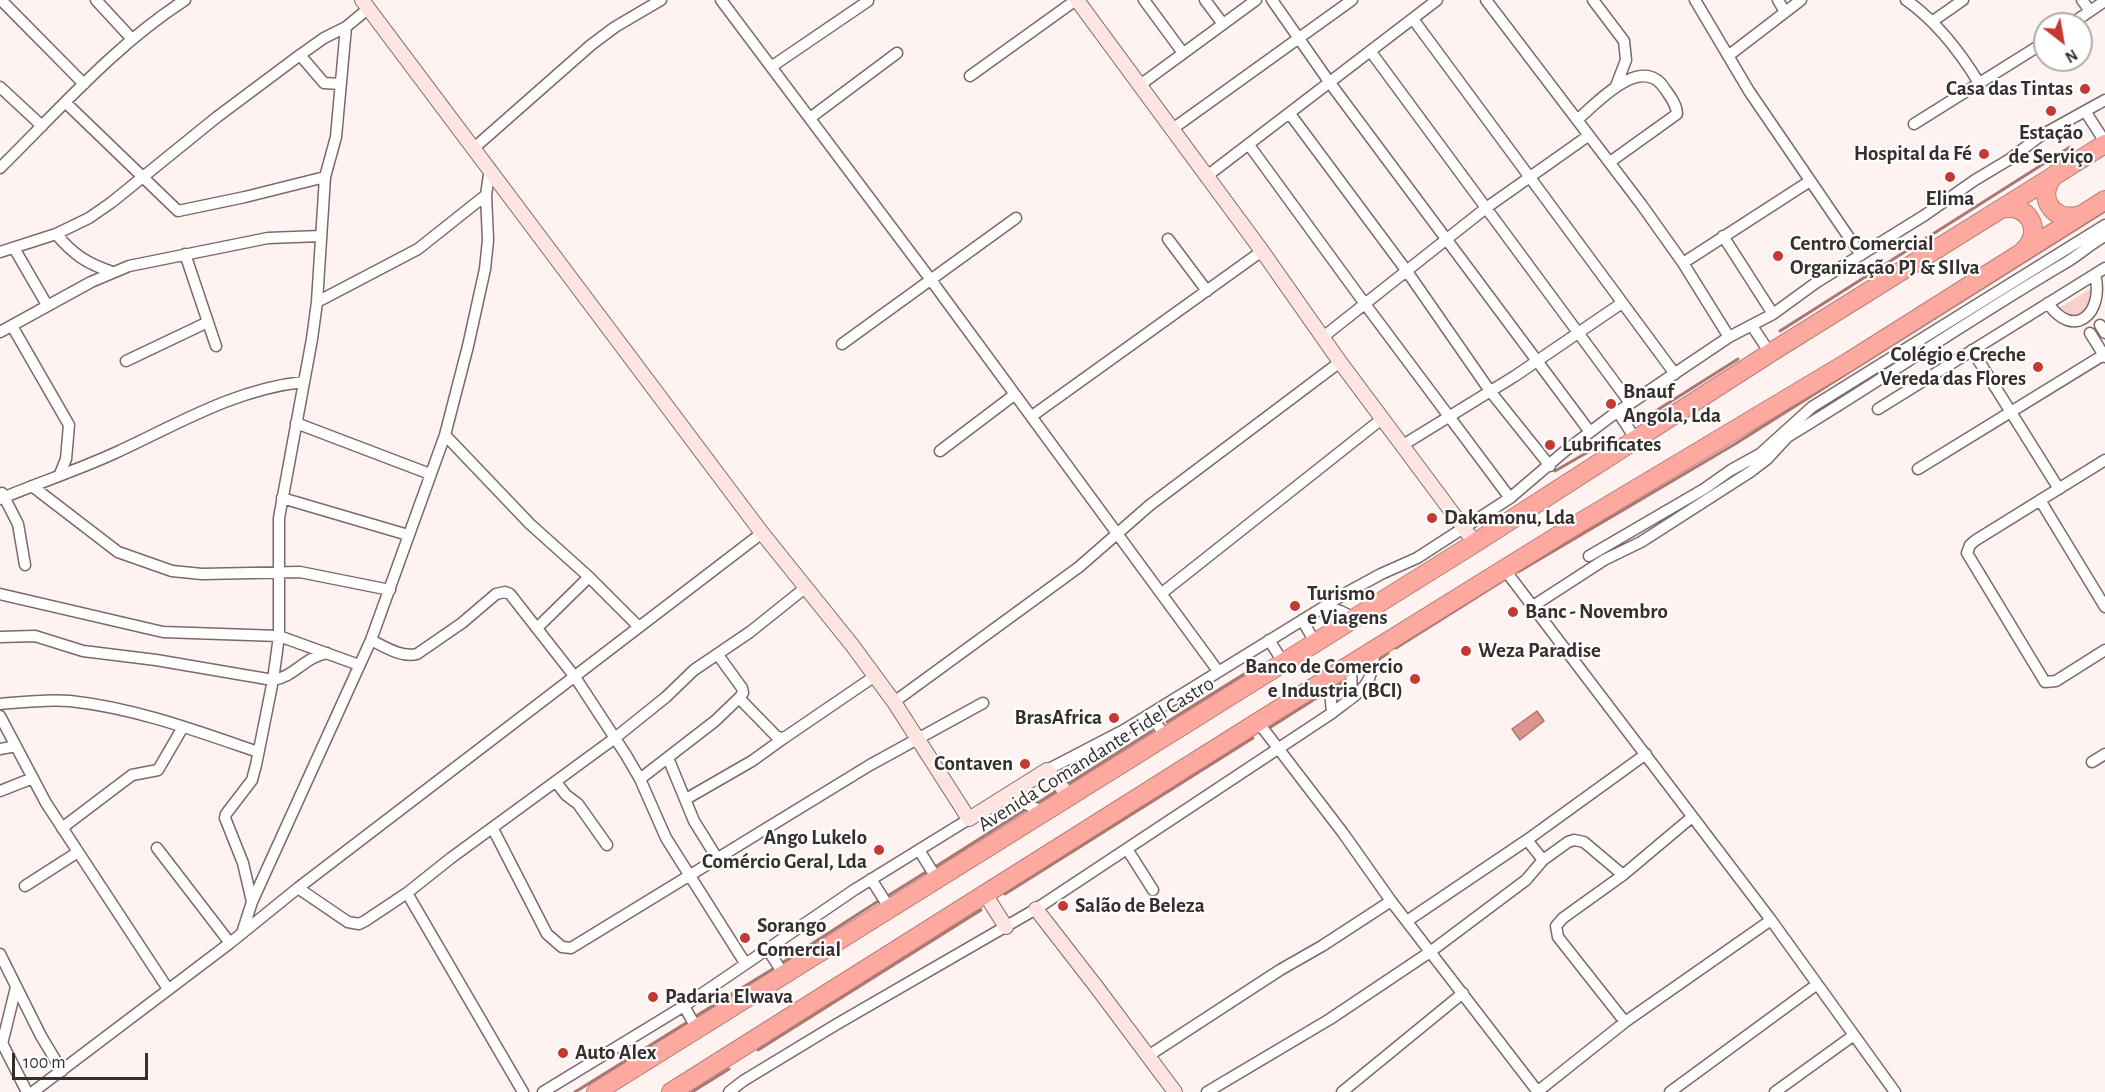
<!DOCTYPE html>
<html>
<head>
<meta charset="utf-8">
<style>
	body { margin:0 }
	#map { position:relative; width:2105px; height:1092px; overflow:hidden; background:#fef3f1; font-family:"Alegreya Sans",sans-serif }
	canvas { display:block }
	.north { position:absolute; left:2033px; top:12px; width:60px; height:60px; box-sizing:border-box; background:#fff; border:2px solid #afacab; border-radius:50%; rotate:149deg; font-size:16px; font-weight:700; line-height:24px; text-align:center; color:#362f2e }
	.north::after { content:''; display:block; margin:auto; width:21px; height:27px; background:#c63832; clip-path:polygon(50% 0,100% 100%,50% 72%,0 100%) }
	.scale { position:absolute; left:12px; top:1053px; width:136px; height:27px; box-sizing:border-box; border:3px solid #362f2e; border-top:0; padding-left:8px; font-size:18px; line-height:21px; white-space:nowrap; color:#362f2e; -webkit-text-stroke:4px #fff; paint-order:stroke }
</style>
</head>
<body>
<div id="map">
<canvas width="2105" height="1092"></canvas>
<div class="north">N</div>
<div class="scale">100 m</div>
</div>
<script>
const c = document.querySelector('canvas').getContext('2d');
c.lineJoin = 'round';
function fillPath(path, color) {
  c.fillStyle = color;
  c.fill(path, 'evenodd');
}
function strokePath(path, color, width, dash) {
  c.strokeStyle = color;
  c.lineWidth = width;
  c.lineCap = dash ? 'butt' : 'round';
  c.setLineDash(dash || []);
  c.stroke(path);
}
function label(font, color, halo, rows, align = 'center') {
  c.font = font + ' "Alegreya Sans",sans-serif';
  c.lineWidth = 4.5;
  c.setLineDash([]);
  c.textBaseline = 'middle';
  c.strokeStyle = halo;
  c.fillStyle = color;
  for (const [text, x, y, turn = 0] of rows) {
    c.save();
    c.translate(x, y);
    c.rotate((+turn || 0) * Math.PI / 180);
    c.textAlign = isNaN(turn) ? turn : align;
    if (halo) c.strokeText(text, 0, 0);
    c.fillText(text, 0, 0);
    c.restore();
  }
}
fillPath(new Path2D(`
	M2093,287l-2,23 -17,8 -11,-5 -4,-5z`), '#f7d1cb');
const water = new Path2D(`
	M1537,711l7,10 -24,19 -8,-11z`);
fillPath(water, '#dc948b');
strokePath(water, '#aa766f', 1.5);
strokePath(new Path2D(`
	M1780,331l290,-184
	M1651,414l87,-55
	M1555,471l52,-30
	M1518,572l217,-128 370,-233
	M1396,648l108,-68
	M1378,660l10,-7
	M1355,674l15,-9
	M1332,689l17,-11
	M1167,722l90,-56
	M1266,730l60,-38
	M1068,784l84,-53
	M1036,804l22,-14
	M935,867l90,-57
	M1005,894l248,-156
	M886,897l40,-25
	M782,963l98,-63
	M696,1016l80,-49
	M758,1050l223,-140
	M575,1092l111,-69
	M692,1092l37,-23`), '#aa766f', 3);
const street = new Path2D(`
	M1,0l83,84
	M96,0l36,39
	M721,0l210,280 287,391
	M1144,0l39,53
	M1205,0l18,24
	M1272,0l58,83 260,349
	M1486,0l155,204 42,59 46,74
	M1593,0l31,41 2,19 -10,26
	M1695,0l54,91 112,164
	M1778,0l7,12
	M1906,0c30,21 54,52 73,83
	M2082,0l8,11
	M1413,19l262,355
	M1933,21l30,-21
	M2071,24l34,-23
	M1371,52l259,351
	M300,55l24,28 17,1
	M1728,56l73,-56
	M771,67l97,-66
	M970,76l106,-76
	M1140,85l116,-85
	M0,87l42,39
	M66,103l112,108 67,-14 80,-20
	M2085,111l20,31
	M1290,114l116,156 84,121 60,75
	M810,118l87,-65
	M1577,120c19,-16 65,-68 88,-31 5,7 12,16 12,25l-67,48
	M1914,124l131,-82
	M1171,130l181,-130
	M1249,145l116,159 145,194
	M474,148l117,-103 24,-18 46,-27
	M0,168c59,-58 115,-123 185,-168
	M1207,176l230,-176
	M56,234c18,21 30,29 56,38
	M1723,236l50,78
	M1168,239l39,52
	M14,248l33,57
	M0,252l56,-18 33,-16 23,-16 105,-85 83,-62 24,-17 22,-11
	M185,254l31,92
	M1683,263l127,-82
	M317,302l101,-53 68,-54
	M2048,303c25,38 57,11 47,-29
	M2100,325l5,8
	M12,326l57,99 -3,34 -6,15
	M1752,326l18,27
	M0,332l91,-50 38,-16 139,-28 53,-2
	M2090,333l15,24
	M1323,337l163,-129 102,-72
	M842,344l174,-126
	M1972,350l87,139
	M126,361l82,-39
	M1878,409l227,-141
	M1618,412l18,28
	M1032,416l230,-165
	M296,423l134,51
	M445,435l85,89 59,53 50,50
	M1789,436c94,-57 184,-119 278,-174 13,-8 25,-19 38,-26
	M1403,445l112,-69 107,-73
	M940,451l74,-56
	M2105,460l-129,80 -6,5 -3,8 78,129 11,-1 49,-31
	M1918,469l187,-115
	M32,486l86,66 54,19 30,3 98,-2 90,18
	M2,493l16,31 7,41
	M282,498l126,37
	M0,499c38,-16 78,-29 115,-46 61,-28 120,-64 188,-71
	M2040,500l65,107
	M1589,556l115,-67 27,-19 29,-16 52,-47 293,-182
	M1505,570l266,350 124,172
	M1162,593l221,-175
	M0,594l163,38 116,4 80,29
	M1533,606l71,-46 37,-18 109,-70 17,-13 24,-26
	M1322,610c12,-3 22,1 31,9
	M1302,620l13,22
	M537,628l52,-51
	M0,637l35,-1 48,15 73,9 117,20c21,-3 32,-23 54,-27
	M371,640c14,7 31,18 46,14l45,-31 34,-29 9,-2 5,2 65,83 51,78 14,24 26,59 79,125
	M1269,640l14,22
	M718,655l24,33 1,5 -4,5
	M1351,665l1,33
	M1329,678l3,35
	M894,702l185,-135 71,-62 190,-143
	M0,704c23,-2 47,-5 70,-3 65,7 127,30 188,51
	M1150,714l15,22
	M0,716l46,87 122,186
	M1258,722l85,111 48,68 147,191
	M784,738l91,-62
	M0,749l16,-3
	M668,758l26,63 23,37
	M2092,762l13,-8
	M1047,770l77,-40 224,-138 33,-18 36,-16 48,-31 45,-29 55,-47 45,-34 119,-80 44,-23 44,-32 108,-67 50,-35 35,-21 30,-23 65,-36
	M640,779l75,-58 24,-23 38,39 7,1 -32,23 -66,38
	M556,782l10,13 12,9 29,41
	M0,791l33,-13
	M1006,796l39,16
	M62,828l70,-53 26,-5 25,-43
	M493,829l54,105 15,13 9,1 299,-183 113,-62
	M1527,840l16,20
	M157,848l73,95
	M1127,849l26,41
	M919,850l18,29
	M871,879l19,30
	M25,886l53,-34
	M298,888l50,34 11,2 6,-3 42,-28 44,-35 164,-120 51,-41 28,-27 56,-38 55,-44
	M407,893l116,199
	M252,902l-9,-39 -18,-45 1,-4 26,-34 4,-15 17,-85 6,-44v-118l33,-179 5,-37 8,-125 11,-40 10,-110 23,-19
	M1407,921l120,-81 119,-86
	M242,933l10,-31 119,-262 74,-205 23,-89 17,-77 3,-29 -2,-45 4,-27
	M767,948l17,27
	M0,954l41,82 21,35
	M684,1006l13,23
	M1625,1022l-67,-85 -2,-11 7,-8 60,-43 69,-58
	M0,1039l27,53
	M2,1044l14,-57
	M1148,1056l132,-86 42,-24 69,-45
	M33,1092l197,-149 68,-55 464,-355
	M543,1092l141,-86 170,-116 115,-71
	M729,1092l14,-11 94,-57 199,-115 296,-196c27,-21 42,-26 42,-62
	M1207,1092l123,-73 100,-67 96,-72 17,-20 25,-18 6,-2 10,2 39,33
	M1342,1092l121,-99
	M1537,1092l88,-70 146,-102
	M1670,1092l146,-107
	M1775,1092l79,-57`);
const secondary = new Path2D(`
	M362,0l400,533 90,112 42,57 75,117 78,-49 23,27
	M1077,0l185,251 78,111 135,181
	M985,894l21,33
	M1036,909l62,80 77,103`);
const highway = new Path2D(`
	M2057,173c-23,20 -6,51 23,42
	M1999,210c29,-10 46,22 24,41
	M596,1092l879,-549 295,-190 335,-209
	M671,1092l587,-370 303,-188 289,-173 255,-161`);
strokePath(street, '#7a6a68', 13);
strokePath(secondary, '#7a6a68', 16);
strokePath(highway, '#b87e77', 20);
strokePath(street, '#fff', 10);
strokePath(secondary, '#ffe5e2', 14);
strokePath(highway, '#fea99f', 18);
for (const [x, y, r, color] of [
	[2085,89,6,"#c63832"],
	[2051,111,6,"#c63832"],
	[1984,154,6,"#c63832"],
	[1950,177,6,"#c63832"],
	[1778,256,6,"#c63832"],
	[2038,367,6,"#c63832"],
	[1611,404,6,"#c63832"],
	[1550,445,6,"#c63832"],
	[1432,518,6,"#c63832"],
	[1295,606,6,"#c63832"],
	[1513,612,6,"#c63832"],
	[1466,651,6,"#c63832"],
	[1415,679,6,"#c63832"],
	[1114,718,6,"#c63832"],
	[1025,764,6,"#c63832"],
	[879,850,6,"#c63832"],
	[1063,906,6,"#c63832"],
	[745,938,6,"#c63832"],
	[653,997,6,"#c63832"],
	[563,1053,6,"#c63832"]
]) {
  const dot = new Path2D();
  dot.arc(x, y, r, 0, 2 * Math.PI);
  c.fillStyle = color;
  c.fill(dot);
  strokePath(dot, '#fff', 2);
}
label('bold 21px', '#362f2e', '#fff', [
	["Casa das Tintas",2073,89,"right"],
	["Estação",2051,133,"center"],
	["de Serviço",2051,157,"center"],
	["Hospital da Fé",1972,154,"right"],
	["Elima",1950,199,"center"],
	["Centro Comercial",1790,244],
	["Organização PJ & SIlva",1790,268],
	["Colégio e Creche",2026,355,"right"],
	["Vereda das Flores",2026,379,"right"],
	["Bnauf",1623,392],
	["Angola, Lda",1623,416],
	["Lubrificates",1562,445],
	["Dakamonu, Lda",1444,518],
	["Turismo",1307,594],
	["e Viagens",1307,618],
	["Banc - Novembro",1525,612],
	["Weza Paradise",1478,651],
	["Banco de Comercio",1403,667,"right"],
	["e Industria (BCI)",1403,691,"right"],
	["BrasAfrica",1102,718,"right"],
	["Contaven",1013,764,"right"],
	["Ango Lukelo",867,838,"right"],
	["Comércio Geral, Lda",867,862,"right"],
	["Salão de Beleza",1075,906],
	["Sorango",757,926],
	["Comercial",757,950],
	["Padaria Elwava",665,997],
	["Auto Alex",575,1053]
], 'left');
label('21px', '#362f2e', '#fff', [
	["Avenida Comandante Fidel Castro",1096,754,-32]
]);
</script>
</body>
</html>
